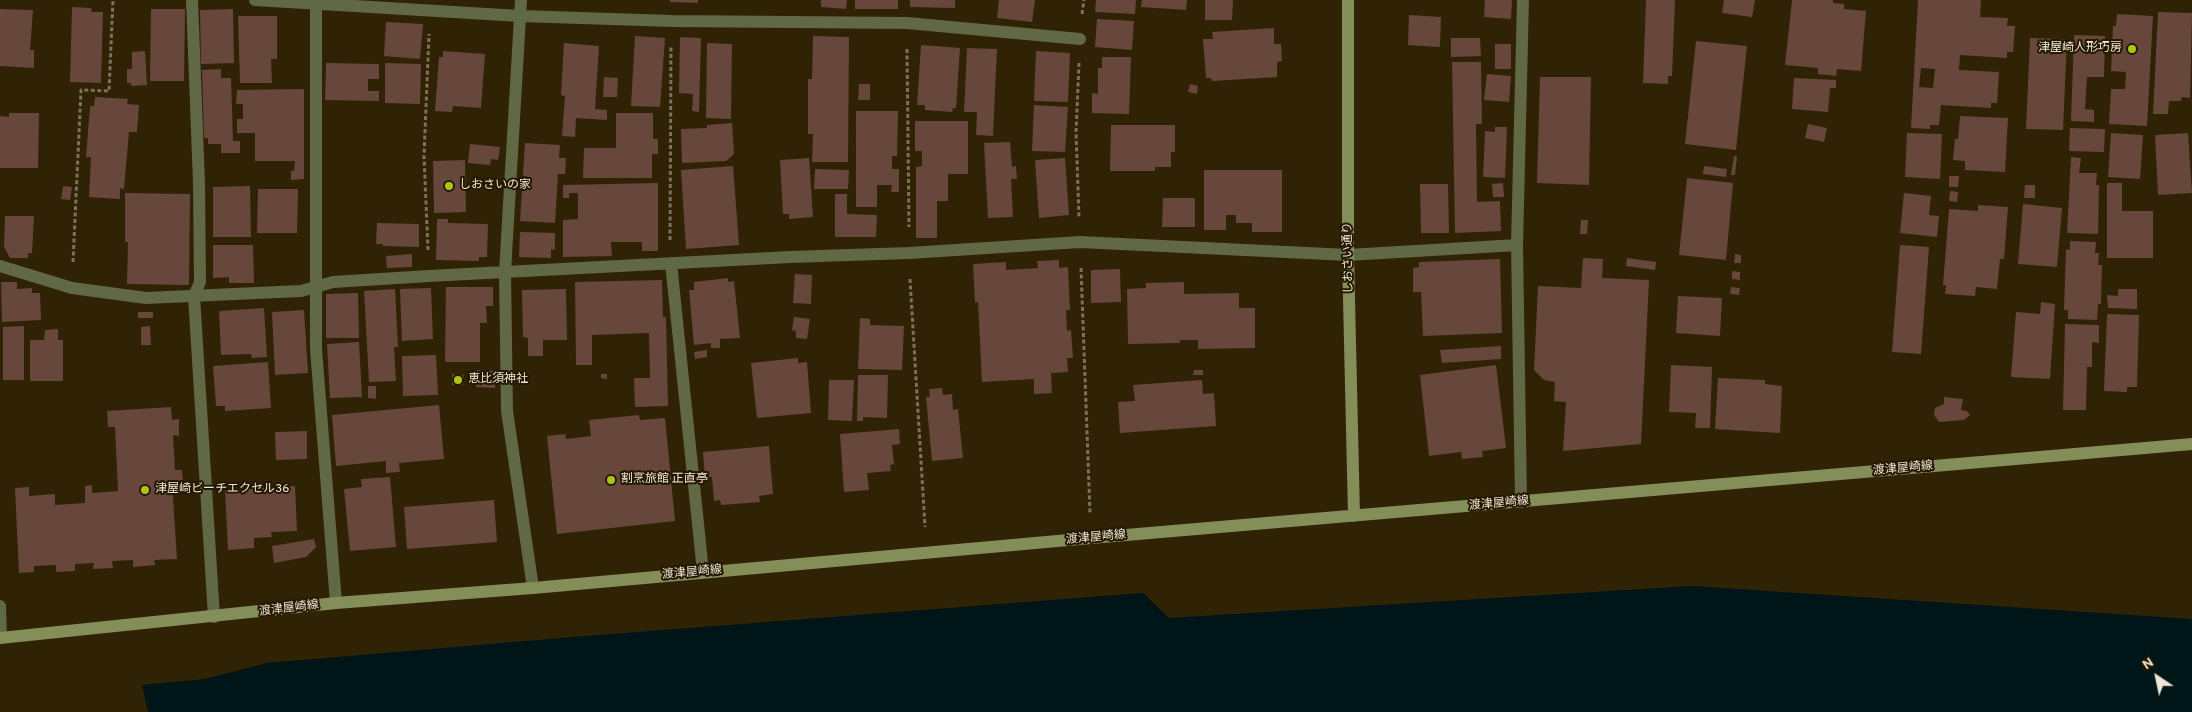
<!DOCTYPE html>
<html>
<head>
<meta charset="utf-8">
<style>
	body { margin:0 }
	#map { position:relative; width:2192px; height:712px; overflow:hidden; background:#2f2205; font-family:Overpass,sans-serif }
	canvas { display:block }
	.north { position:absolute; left:2132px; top:652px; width:50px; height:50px; -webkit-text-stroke:4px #251800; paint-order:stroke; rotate:326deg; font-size:14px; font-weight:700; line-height:20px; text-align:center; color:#eee5d4 }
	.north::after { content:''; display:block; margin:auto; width:18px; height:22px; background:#eee5d4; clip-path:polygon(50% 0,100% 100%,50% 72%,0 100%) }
</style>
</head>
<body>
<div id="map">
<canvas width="2192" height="712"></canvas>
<div class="north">N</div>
</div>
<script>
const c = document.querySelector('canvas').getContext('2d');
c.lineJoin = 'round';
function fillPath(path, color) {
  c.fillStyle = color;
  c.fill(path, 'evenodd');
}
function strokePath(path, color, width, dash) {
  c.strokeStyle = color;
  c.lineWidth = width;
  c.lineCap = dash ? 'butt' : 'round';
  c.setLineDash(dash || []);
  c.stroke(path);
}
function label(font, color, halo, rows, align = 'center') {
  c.font = font + ' Overpass,"Noto Sans JP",sans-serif';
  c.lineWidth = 4;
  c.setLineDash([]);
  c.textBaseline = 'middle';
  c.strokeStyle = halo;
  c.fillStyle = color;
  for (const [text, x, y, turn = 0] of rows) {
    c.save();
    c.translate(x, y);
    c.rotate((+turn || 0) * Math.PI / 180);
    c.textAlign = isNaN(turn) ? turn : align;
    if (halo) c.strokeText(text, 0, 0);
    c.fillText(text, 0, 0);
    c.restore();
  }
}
fillPath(new Path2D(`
	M1692,586l500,33v93h-2044l-6,-27 63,-6 62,-16 306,-26 570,-44 26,25z`), '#001518');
fillPath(new Path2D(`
	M670,0h28v3l-28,-1z
	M821,0h26l-1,9 -25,-2z
	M855,0h43v9h-43z
	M910,0h45v8l-45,-1z
	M999,0h36l-3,22 -35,-4z
	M1096,0h40l-1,14 -40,-2z
	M1142,0h45l-1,10 -45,-3z
	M1205,0h28l-1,20h-27z
	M1485,0h27l-1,19 -27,-2z
	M1646,0h29l-3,76h-4v8l-25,-1z
	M1724,0h31l-3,17 -30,-4z
	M1792,0h41v3l11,1v5l22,2 -5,60 -24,-2 -1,7 -18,-2v-6l-33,-3z
	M1918,0h63l-1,17 28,1 -1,8h8l-2,26h-6v6l-47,-3 -1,15 40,2 -2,31h-6v5l-50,-3 -2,20h-9v4l-19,-1zM1921,68l14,1 -2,19 -14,-1z
	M72,7l19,1 1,4h11l-2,71 -31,-1z
	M0,9l33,1 -3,40h4v18l-34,-2z
	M151,9h34l-1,72h-34z
	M233,9l1,54 -33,1 -1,-54z
	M2158,12l34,1 -2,85 -8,-1 -1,4h-12l-1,13h-15z
	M2117,14l36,2 -6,110 -38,-2 2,-35h14l1,-17 -15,-1 2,-45h3z
	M1409,15l32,2 -1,30 -32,-2z
	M238,16h39v43h-6l1,24h-32z
	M1097,19l37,2 -2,29 -37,-3z
	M386,22l37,2 -3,35 -36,-3z
	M1274,28v16h7l1,17 -5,1v15l-65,4 -1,-3h-5l-3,-39h10l-1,-7z
	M2074,35l31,1 -1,41h-17l-2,32 9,1v12l-23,-1z
	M635,36l30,2 -5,69 -29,-1z
	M813,36l36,1 -1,125h-36l1,-28h-5v-55h4z
	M680,37l21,1 -2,74 -7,-1 1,-17 -14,-1z
	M1451,38h29l1,18 -30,1z
	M2030,38l37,1 -4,91 -37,-1z
	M1696,41l51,5 -11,104 -51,-6z
	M564,43l35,3 -4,63 12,1v10l-31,-2 -1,19 -13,-1 3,-40 -4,-1z
	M707,43l25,1 -1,75 -25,-1z
	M1495,44h16v25h-16z
	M921,45l39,3 -4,60h-3l-1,4 -27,-2v-5h-8z
	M967,48l30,1 -4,87 -17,-1 1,-23h-13z
	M145,51l2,34 -16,1v-3h-4v-14h5v-17z
	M443,51l42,3 -4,54 -28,-2 -1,6 -17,-1 4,-54h4z
	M1036,51l34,2 -2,49 -34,-1z
	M1102,57h29l-2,57 -37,-1v-20l6,1v-26h4z
	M1452,62h29l1,62h-6l1,78 23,-1 1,30 -46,2z
	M326,63l53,1v15h-11v12h11v10l-54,-1z
	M385,63l36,1 -1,40 -35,-1z
	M221,69v9h10l2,63h7v12h-19v-9h-13v-6h-4l-2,-68z
	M1487,74l24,2 -2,26 -25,-2z
	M604,77l14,1 -1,19h-14z
	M1540,77h51l-2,108 -52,-2z
	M1794,78l42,2v8h-6l-2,24 -36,-3z
	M859,84h11v16h-12z
	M1190,84l8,2 -1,8 -9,-2z
	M304,89v90l-13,1v-9h3l1,-10h-40v-28h-18v-14h6v-15h-7l1,-14z
	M95,97l33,2 -1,5 12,1 -2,27h-8l-5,57 -4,-1v11l-31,-2 2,-40h-5l4,-51h4z
	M1034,105l34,2 -3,45 -33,-1z
	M856,111h42l-1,45h-5v13h7v23h-8l1,-7h-15v22h-21z
	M9,113h30l-1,55h-38v-52l9,1z
	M616,113h37v26h5v15h-6v24h-69l1,-30h32z
	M1960,116l48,2 -3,54 -40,-2v-9l-12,-1 2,-21h3z
	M915,121h53v53h-20v27h-11v37h-21v-71l6,-1v-15h-7z
	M732,123l2,31 -8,7 -44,2 -1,-34 26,-1v-3z
	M1808,124l19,4 -3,14 -19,-4z
	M1111,125h64v27h-4v15h-16v4h-45z
	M1495,127h12l-2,51 -22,-1 2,-46 10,1z
	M2070,128l35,1 -1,23 -35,-1z
	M1907,133l35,1 -2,45 -35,-2z
	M2111,133l32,2 -3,44 -32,-2z
	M2188,133l4,60 -34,2 -3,-60z
	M1010,142l2,25 4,-1 1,13h-6l2,38 -25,1 -4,-75z
	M525,143l35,2 -1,13h7l-1,16h-7l-3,49 -35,-2z
	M470,144l30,3 -2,13 -7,-1 -1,6 -22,-2z
	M1734,156h3l-2,19h-4z
	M2071,157l10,1 -2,15h18l-1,12h3l-1,49 -31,-1z
	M809,158l4,59 -24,2v-5h-6l-3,-54z
	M1065,158l4,57 -30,3 -4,-58z
	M465,160l1,52 -32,1 -1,-52z
	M733,166l6,79 -53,4 -5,-79z
	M1704,166l23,3 -1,8 -23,-3z
	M815,169l34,1 -1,19h-34z
	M1204,170h78v62h-30v-9h-16v-8h-10v15h-22z
	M1949,176h10l-1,11h-9z
	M1687,178l46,5 -7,77 -47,-5z
	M658,183v68h-16v-9h-31l1,14 -49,1v-37l15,-1v-26h-9v5h-6v-13z
	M1503,183l1,14h-11l-1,-13z
	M2107,183h15v28h31v47h-46z
	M1420,184h28l1,49h-28z
	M2025,185h10v13h-11z
	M63,186l9,1 -2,13 -9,-1z
	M250,186l1,51h-38v-50z
	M258,189h40l-1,44h-40z
	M1950,191l8,1 -1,10 -8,-1z
	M125,193l65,1 -1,91 -62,-1 1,-42h-3z
	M1904,193l27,3 -2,19 10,1 -2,21 -37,-4z
	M835,194h12v20l30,1 -1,22h-41z
	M1163,198h32v29h-33z
	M2023,204l39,4 -5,59 -39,-3z
	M1978,205l30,2 -4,52h-4l-3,30 -21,-2 -1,9 -30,-2 1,-9h-3l6,-76 29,2z
	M5,216h29l-2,37h-4v5h-18l-6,-11z
	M437,219h11v4l40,1 -1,33h-8v4l-43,-1z
	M1581,220h7l-1,14h-7z
	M377,223l42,1v23l-36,-1v-2h-7z
	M520,232l35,1v17l-4,-1v9l-32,-1z
	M2070,241l26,1 -1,11h4l-1,12h4l-1,39h-3l-1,16 -29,-1v-9h-4l2,-61 4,1z
	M213,245h40l1,38h-25v-6l-16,1z
	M1900,245l29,2 -8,107 -29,-2z
	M412,254v13l-25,1 -1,-12z
	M1735,254l6,1v8h-7z
	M1583,258l20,1 -1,19 47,2 -8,164 -78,7 3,-49 -12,-1 1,-19 -11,-2 -10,-10 4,-84 43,2z
	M1627,258l29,4 -1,8 -29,-4z
	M1500,259l2,74 -79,3 -2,-44h-8v-24l6,-1v-5z
	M1059,260v8l9,-1 2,43h-4l1,21 4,-1 2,28h-6l1,14 -17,1 1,20 -18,1v-15l-52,3 -4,-80 -3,1 -2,-39 33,-2v8l32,-2 -1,-7z
	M1120,269l1,33 -30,1v-33z
	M1732,271l8,1v8l-8,-1z
	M795,274l17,1 -1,29 -18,-1z
	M728,278v4l6,-1 6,57 -20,1v9h-9v-5l-17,2 -5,-55h5v-8z
	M662,280l1,37h3l2,89 -33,1 -1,-29h16l-1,-45 -57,2v30h-16l-1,-83z
	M1,282h16v7l15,-1v5h8l1,27 -39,2z
	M1184,282v12l55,-1v15h16v40l-57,1v-9h-18v3l-52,1 -1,-55 19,-1v-5z
	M446,287h47v19h-7l1,17h-7v39h-35z
	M1731,287l9,1 -1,7 -9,-1z
	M431,288l2,51 -31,2 -2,-52z
	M395,289l3,58h-4l2,34 -27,1 -5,-91z
	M566,289l1,51h-24v16h-15v-18l-5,-1 -1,-47z
	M2118,289h19v20l-29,-1 -1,-13 11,1z
	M358,293l1,45h-33v-44z
	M1678,296l44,2 -2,38 -44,-3z
	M2041,302l14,2 -5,75 -39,-2 5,-65 24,2z
	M264,308l3,49 -15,1 -1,-4 -30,1 -2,-44z
	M304,310l4,63 -33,2 -3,-63z
	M138,312h15v6h-15z
	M2107,314l32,1 -2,72h-10v5l-23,-1z
	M794,317l16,2 -3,20 -11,-1v-7l-4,-1z
	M860,318l10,1v6l34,1 -2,44 -44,-1z
	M2065,324l34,1v18l-7,-1v25h-5l-1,43h-23z
	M24,326v54h-21v-53z
	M150,326l1,19h-10v-18z
	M58,329v11h5v41h-33v-41h14l1,-10z
	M359,342l3,55 -32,1 -3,-54z
	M1501,346v13l-59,4 -2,-13z
	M707,350v7l-12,2 -1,-7z
	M436,355l2,40 -35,1 -1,-40z
	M798,358v5l9,-1 4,51 -54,5 -6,-55z
	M268,362l3,46 -46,3v-5h-9l-3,-40z
	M1496,365l10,83 -24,3 1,6 -21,2 -1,-7 -32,4 -9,-81z
	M1671,365l41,2 -2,61h-15l1,-15 -27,-1z
	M477,370l19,1 -1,17 -19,-1z
	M1194,370h9v5h-10z
	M452,374l12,1 -1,10h-11z
	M601,374h6v5l-6,-1z
	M858,375h30l-1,43 -24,-1v4h-6z
	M1718,378l47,2v4l17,2 -2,47 -65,-4z
	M829,380h25l-2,41 -24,-1z
	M1202,380l1,14 11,-1 2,33 -96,7 -2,-31 17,-1 -2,-16z
	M368,386h8v13l-8,-1z
	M942,388l1,7 9,-1 1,16 5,-1 5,49 -31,3 -6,-64h4l-1,-8z
	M1944,397l19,2 -2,11 6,1 3,4 -6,5 -25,2 -5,-7 1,-7 9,-4z
	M439,405l5,54 -45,4 1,9 -14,1v-12l-50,5 -4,-51z
	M171,407l1,13 7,-1v17l-6,-1 2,35h7l1,12 -11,1 5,76 -23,1 1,5 -22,2v-7l-21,1 1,7 -20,1 1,-6 -19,1v7l-19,1v-7l-22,1v6l-15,1 -4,-85 14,-1v9l26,-2v11l30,-2v-17l7,-1v8l26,-2 -3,-64h-7l-1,-16z
	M639,415l1,5 25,-2 10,103 -118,13 -10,-98 18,-2 1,5 25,-3 -2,-16z
	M899,429l1,15 -8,1 2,19 -4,1 1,6 -24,2 2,17 -25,2 -4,-58z
	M307,431v28l-31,1 -1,-28z
	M769,446l4,48 -14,2 1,6 -39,3 -1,-5 -6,1 -2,-24 -7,1 -2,-26z
	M390,477l6,70 -46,4 -6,-62 18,-2 -1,-8z
	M295,486l2,45 -26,1 1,5 -18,1v10l-26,2 -3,-60z
	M494,500l3,42 -90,7 -3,-42z
	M314,539l2,8 -10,10 -32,6 -2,-17z`), '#67473b');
strokePath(new Path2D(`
	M1082,14l2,-14
	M907,49l2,178
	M1079,63l-3,70 3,84
	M670,240l1,-194
	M428,250l-4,-94 5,-122
	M73,262l8,-172 28,1 4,-91
	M1081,268l9,246
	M910,279l15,248`), '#7d725a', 3, [4, 2.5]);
strokePath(new Path2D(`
	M192,0l7,183 1,99 -6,14 20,321
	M255,0l265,16 152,5 235,2 173,16
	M316,0v349l20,254
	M521,0l-16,272 2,139 26,177
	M671,263l32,309
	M0,266l72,22 74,10 155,-7 32,-9 96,-6 361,-19 119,-4 171,-11 268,13 169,-10
	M1521,502l-4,-257 6,-245
	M0,606l1,32`), '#606846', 12);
strokePath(new Path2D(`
	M1348,0v255l6,261
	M0,638l336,-35 197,-15 558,-50 1101,-94`), '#838e58', 12);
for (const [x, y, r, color] of [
	[2132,49,5,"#abc615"],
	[449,186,5,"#abc615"],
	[458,380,5,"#abc615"],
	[611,480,5,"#abc615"],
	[145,490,5,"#abc615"]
]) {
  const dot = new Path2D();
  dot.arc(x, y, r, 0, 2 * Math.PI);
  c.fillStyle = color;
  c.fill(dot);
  strokePath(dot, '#251800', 2);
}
label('12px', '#eee5d4', '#251800', [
	["津屋崎人形巧房",2122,49,"right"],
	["しおさいの家",459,186],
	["恵比須神社",468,380],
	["割烹旅館 正直亭",621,480],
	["津屋崎ビーチエクセル36",155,490]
], 'left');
label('12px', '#eee5d4', '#251800', [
	["しおさい通り",1349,258,-91],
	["渡津屋崎線",1903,469,-5],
	["渡津屋崎線",1499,504,-5],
	["渡津屋崎線",1096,538,-5],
	["渡津屋崎線",692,573,-5],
	["渡津屋崎線",289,609,-7]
]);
</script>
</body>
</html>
